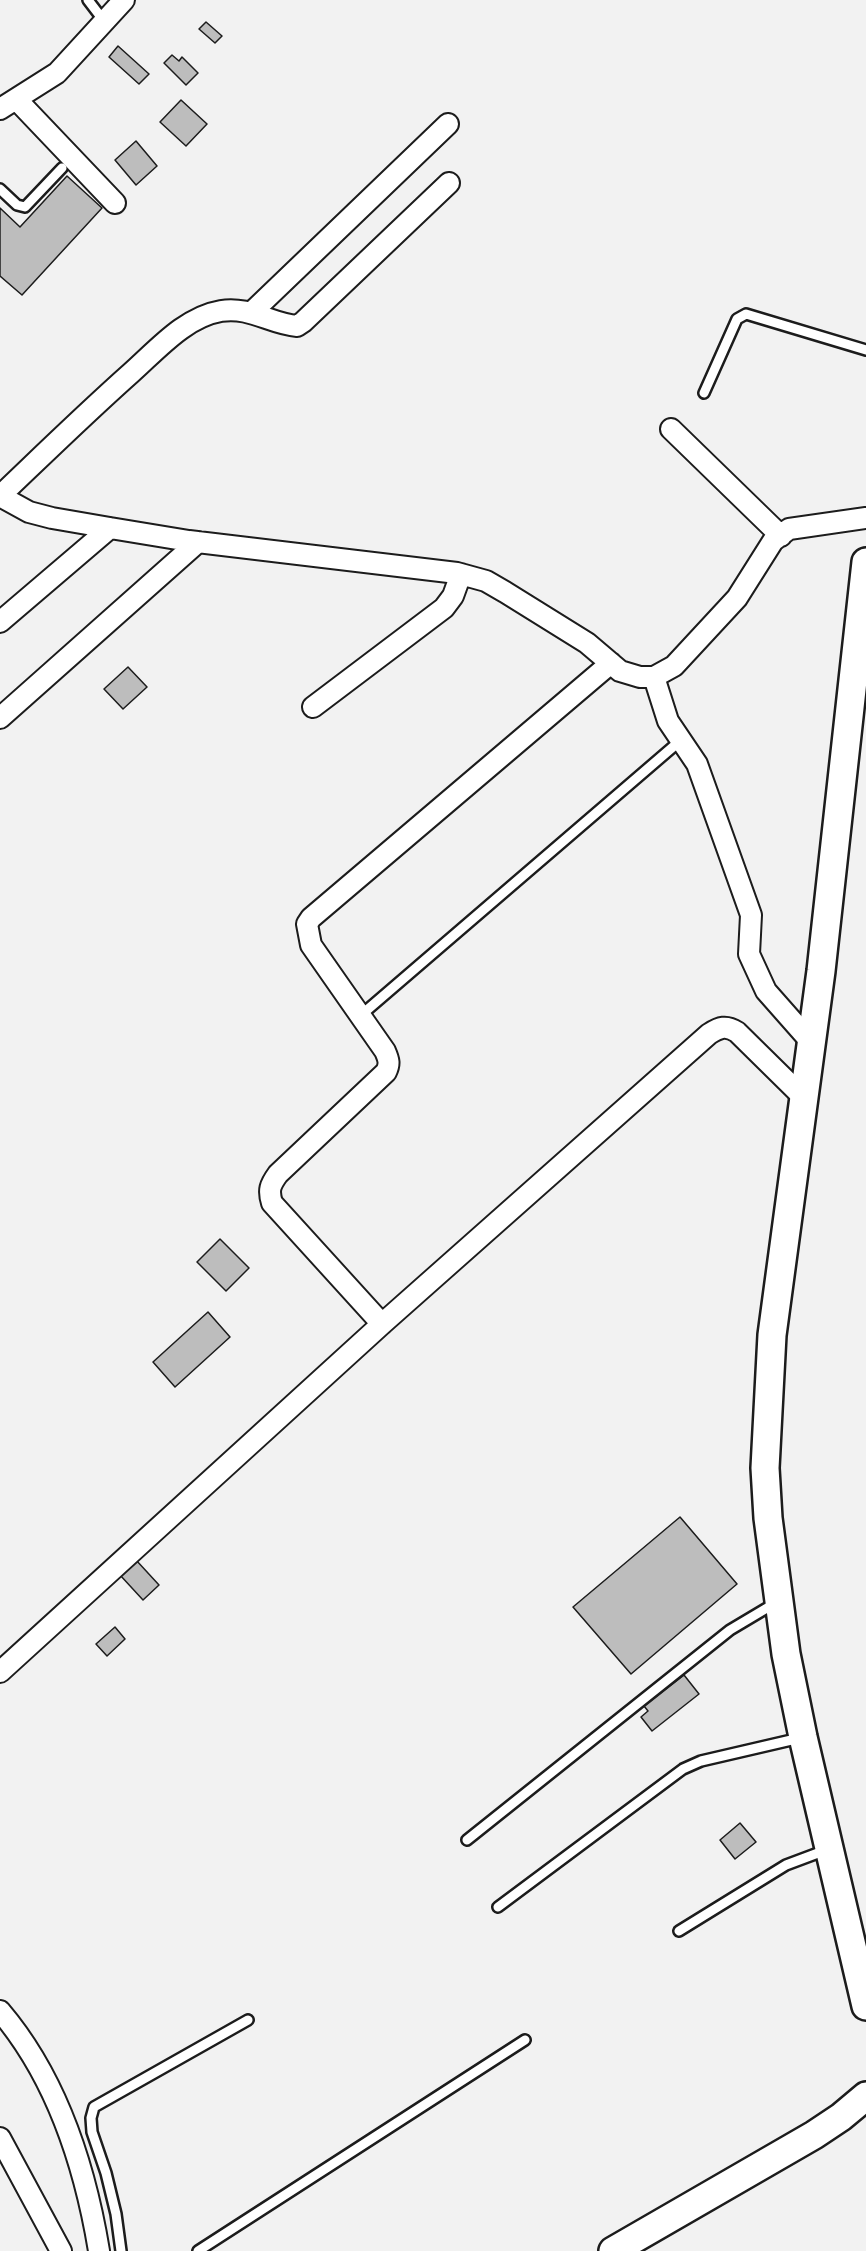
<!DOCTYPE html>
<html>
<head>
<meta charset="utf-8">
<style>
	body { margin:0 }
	canvas { display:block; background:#f2f2f2 }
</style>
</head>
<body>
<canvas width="866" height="2251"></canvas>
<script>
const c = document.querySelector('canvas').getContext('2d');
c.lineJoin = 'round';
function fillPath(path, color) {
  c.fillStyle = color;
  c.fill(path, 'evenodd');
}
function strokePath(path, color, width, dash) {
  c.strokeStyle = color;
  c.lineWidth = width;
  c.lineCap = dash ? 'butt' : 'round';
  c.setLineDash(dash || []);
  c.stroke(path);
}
const building = new Path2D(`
	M206,22l16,14 -7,7 -16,-14z
	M118,46l31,28 -10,10 -30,-27z
	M172,55l7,6 3,-4 16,16 -12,12 -22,-22z
	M181,100l26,24 -21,22 -26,-24z
	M136,141l21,25 -21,19 -21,-25z
	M67,176l35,32 -80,87 -22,-19v-68l20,19z
	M128,667l19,20 -24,22 -19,-20z
	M220,1239l29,29 -23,23 -29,-29z
	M208,1312l22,25 -55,50 -22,-25z
	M680,1517l57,67 -106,90 -58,-67z
	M136,1560l23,25 -16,15 -23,-25z
	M115,1627l10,12 -18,17 -11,-12z
	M684,1675l15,19 -47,37 -11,-14 7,-6 -4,-5z
	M740,1823l16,19 -21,17 -15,-19z`);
fillPath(building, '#bdbdbd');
strokePath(building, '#1c1c1c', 1.5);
const lane = new Path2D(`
	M88,0l16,21
	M0,189l17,16 8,2 37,-39
	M704,393l33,-74 9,-5 120,36
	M360,1016l321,-276
	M467,1840l263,-210 47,-28
	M498,1907l185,-138 18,-8 99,-23
	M679,1931l107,-66 40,-15
	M121,2251l-5,-37 -10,-41 -14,-41 -1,-14 3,-11 154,-87
	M198,2251l327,-211`);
const street = new Path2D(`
	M16,99l99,104
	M0,109l57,-36 67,-73
	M251,313l197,-189
	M671,429l110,107
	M0,496l29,16 23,6 58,10 79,13 268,32 29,8 19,11 82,51 33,28 20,6h14l20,-11 63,-68 36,-57 16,-12 77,-11
	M0,496c43,-41 86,-83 131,-123 26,-23 54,-56 90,-62 28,-5 50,13 76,15l6,-4 146,-139
	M0,622l110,-94
	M654,677l14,44 29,43 54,151 -2,39 17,37 45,51
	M313,707l131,-99 9,-12 8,-22
	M0,718l198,-176
	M382,1324l-110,-121c-4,-13 -2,-18 6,-29l108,-102c4,-8 3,-12 -1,-21l-74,-106 -4,-21 4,-6 300,-255
	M0,1672l382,-348 327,-290c11,-7 17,-9 28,-2l67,66
	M0,2011c57,67 85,155 99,240
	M0,2138l61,113`);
const secondary = new Path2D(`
	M866,562l-45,409 -49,364 -7,133 3,50 18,136 17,83 63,269
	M613,2251l201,-116 27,-18 25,-21`);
strokePath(lane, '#1c1c1c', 14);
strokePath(street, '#1c1c1c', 24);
strokePath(secondary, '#1c1c1c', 32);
strokePath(lane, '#fff', 9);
strokePath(street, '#fff', 20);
strokePath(secondary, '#fff', 27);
</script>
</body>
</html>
